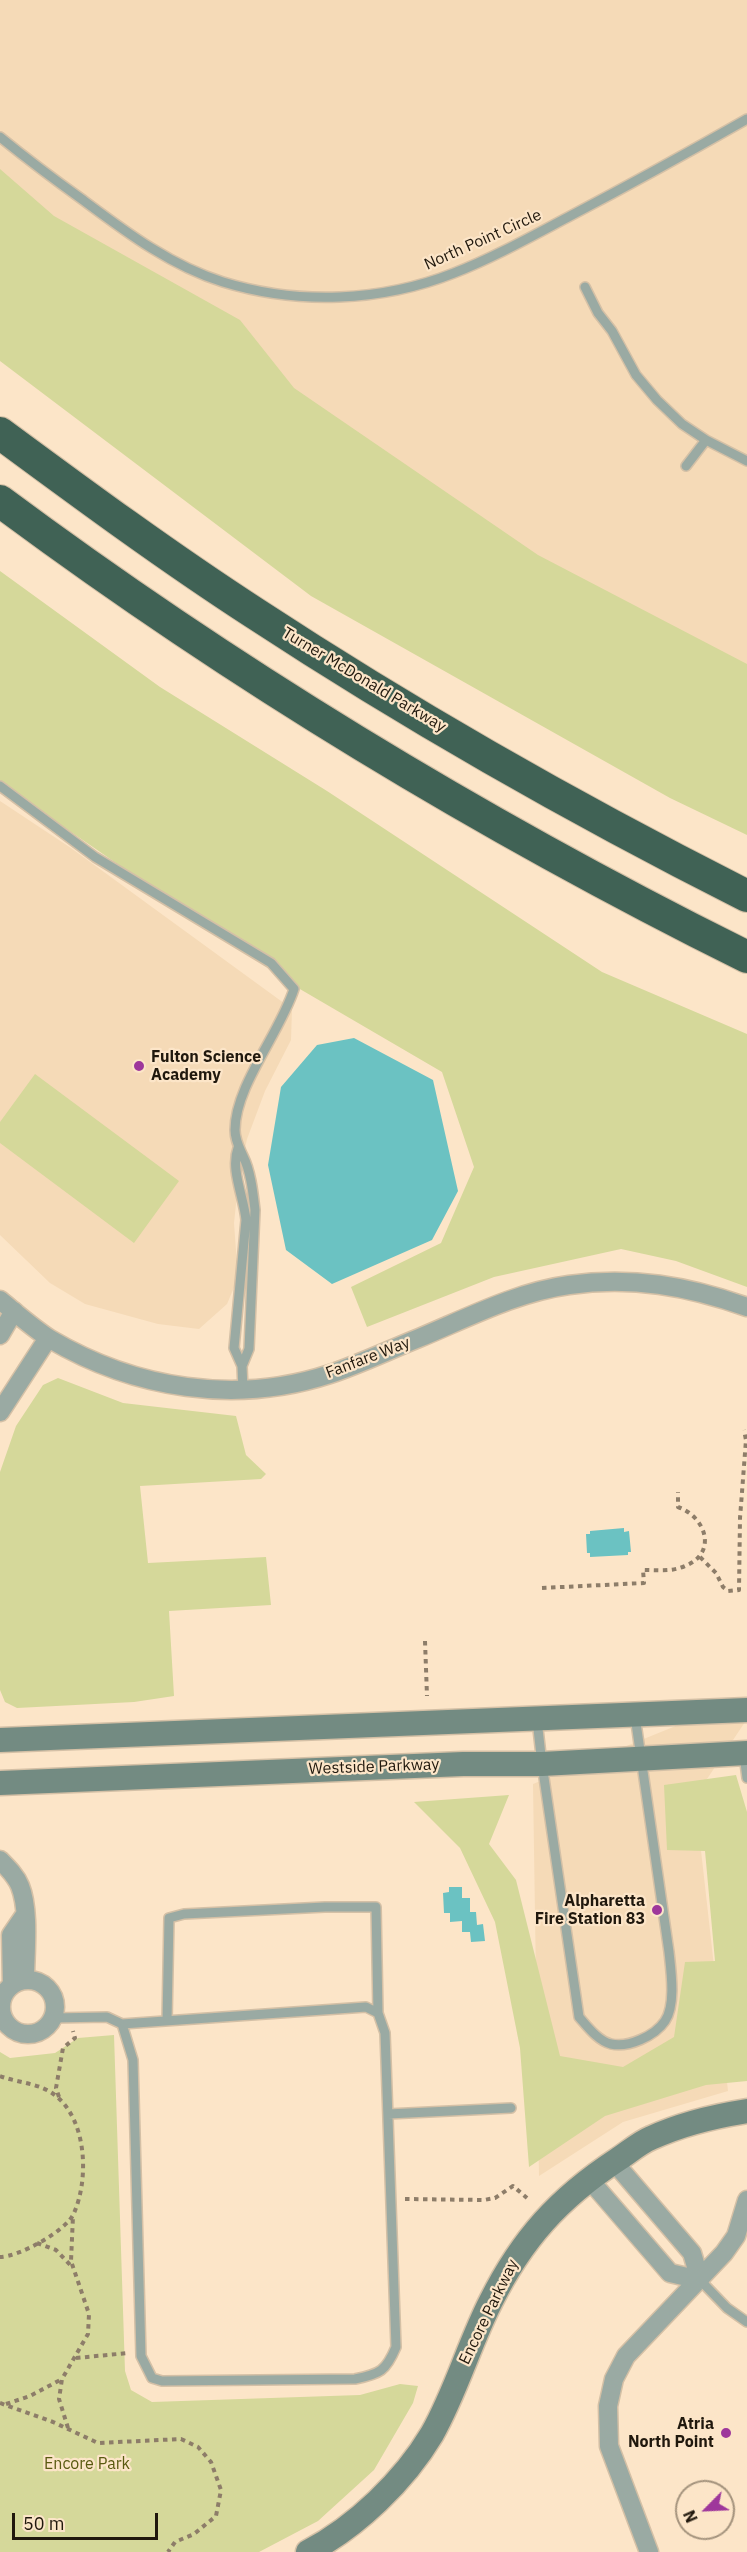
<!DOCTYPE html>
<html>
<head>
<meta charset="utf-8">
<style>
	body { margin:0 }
	#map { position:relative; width:747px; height:2552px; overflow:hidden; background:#fce5c8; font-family:"IBM Plex Sans",sans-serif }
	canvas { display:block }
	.north { position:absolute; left:675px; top:2480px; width:60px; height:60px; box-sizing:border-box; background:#fce5c8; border:2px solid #a4937d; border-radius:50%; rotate:246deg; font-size:16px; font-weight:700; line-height:24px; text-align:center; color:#20180d }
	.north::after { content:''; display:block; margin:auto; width:21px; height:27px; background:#9e379b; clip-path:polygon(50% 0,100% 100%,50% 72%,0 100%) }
	.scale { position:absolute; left:12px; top:2513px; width:146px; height:27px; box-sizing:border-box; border:3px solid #20180d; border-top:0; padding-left:8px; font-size:18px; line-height:21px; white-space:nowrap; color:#20180d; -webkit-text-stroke:4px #fce5c8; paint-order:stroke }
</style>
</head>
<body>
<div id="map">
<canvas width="747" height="2552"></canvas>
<div class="north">N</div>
<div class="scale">50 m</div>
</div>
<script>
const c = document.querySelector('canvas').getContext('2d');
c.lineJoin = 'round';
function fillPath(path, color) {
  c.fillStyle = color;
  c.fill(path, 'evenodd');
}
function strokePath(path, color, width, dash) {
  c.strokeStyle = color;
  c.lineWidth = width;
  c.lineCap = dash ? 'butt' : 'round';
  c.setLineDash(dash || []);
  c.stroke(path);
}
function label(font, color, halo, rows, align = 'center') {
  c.font = font + ' "IBM Plex Sans",sans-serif';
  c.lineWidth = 4.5;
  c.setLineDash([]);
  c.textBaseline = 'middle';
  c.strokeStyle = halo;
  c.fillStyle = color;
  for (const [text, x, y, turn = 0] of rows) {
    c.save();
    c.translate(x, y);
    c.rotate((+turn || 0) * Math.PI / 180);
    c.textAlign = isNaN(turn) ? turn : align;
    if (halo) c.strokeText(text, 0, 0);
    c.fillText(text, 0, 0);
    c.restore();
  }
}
fillPath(new Path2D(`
	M0,0h747v776l-747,-477z
	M0,801l71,47 221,161 -1,31 -26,51 -18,48 -8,37 -5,47 4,55 -11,26 -28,25 -41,-5 -73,-20 -35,-21 -50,-48z
	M747,1697v22l-52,78 33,294 -105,31 -84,54 -6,-392z`), '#f5dab7');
fillPath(new Path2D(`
	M0,169l54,47 186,104 54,68 244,167 209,109v171l-77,-37 -359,-202 -311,-235z
	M0,571l160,116 167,104 275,181 145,62v253l-71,-26 -55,-12 -127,28 -127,50 -16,-40 90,-44 33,-76 -32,-95 -149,-87 -293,-202z
	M35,1074l144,107 -45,62 -134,-100v-21z
	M58,1378l65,25 113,13 10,39 20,19 -5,5 -121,7 8,77 118,-6 5,48 -102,6 5,85 -40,6 -117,6 -12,-6 -5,-12v-218l16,-46 27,-41z
	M736,1775l11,37v269l-41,4 -101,31 -76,51 -9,-119 -25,-126 -35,-74 -46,-46 95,-7 -20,49 27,36 44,176 63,11 51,-30 11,-75 30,-1 -10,-110 -38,-1 -3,-65z
	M114,2035l11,336 6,19 21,12 208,-7 40,-11 18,2 -5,17 -39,67 -56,51 -59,31h-259v-500l10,6 45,-5 23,-15z`), '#d5d89a');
fillPath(new Path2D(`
	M354,1038l79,42 25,111 -26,49 -100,44 -46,-34 -18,-85 13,-78 36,-42z
	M624,1528v4l5,-1 2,21h-3v3l-38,2v-4h-3l-1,-19h4v-3z
	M449,1887h13v11h8v14h6l1,13 6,-1 2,17 -14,1 -1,-10h-8v-11l-12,1v-9h-6l-1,-20 6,-1z`), '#6bc2c2');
const lane = new Path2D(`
	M0,137c27,22 55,43 83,63 43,32 88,66 140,82 75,23 158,20 231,-9 41,-16 80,-38 118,-58 59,-31 117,-63 175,-96
	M585,287l13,26 14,18 24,44 21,25 25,24 24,16 41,21
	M686,466l20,-26
	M0,786l95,71 176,106 23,26c-14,44 -59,97 -59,141 0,10 4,17 8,26 8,16 10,37 12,54l-6,139 -7,17 1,24
	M238,1148c-8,22 6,49 8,72l-12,128 8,18
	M537,1720l5,44 37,253c8,9 19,24 32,27 17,4 44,-8 54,-23 11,-16 6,-50 4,-69l-34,-236
	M744,1755l3,23
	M53,2018l54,-1 15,7 11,36 8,296 11,22 10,3 193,-2c25,-5 31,-8 41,-32l-11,-314 -7,-20 -12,-6 -244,17
	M167,2021l2,-103 15,-4 141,-7h51l2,106
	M388,2114l123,-6
	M700,2280l27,28 20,14`);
const street = new Path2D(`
	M0,1300c16,13 33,28 50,39 85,50 186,66 280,35 30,-10 59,-24 89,-36 48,-20 98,-46 150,-53 62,-9 119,1 178,22
	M0,1335l14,-24
	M0,1412l48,-74
	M0,1860c8,8 16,16 20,26 10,25 5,66 5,94
	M1 2007a27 27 0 1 1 54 0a27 27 0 1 1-54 0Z
	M12,1985l-1,-50 13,-19
	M589,2179l81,94 30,7 -8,-27 -78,-91
	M649,2552l-40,-106 -1,-40 6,-27 12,-23 98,-103 12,-17 11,-36`);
const secondary = new Path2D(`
	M0,1740l747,-30
	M0,1783l463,-19h79l205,-11
	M308,2552c48,-25 96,-71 124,-118 24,-42 37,-90 59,-133 31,-62 68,-103 126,-141 11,-7 22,-17 34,-22 30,-14 64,-22 96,-27`);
const highway = new Path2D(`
	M0,433c84,62 168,124 256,181 157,103 323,197 491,282
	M0,501c234,174 486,326 747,456`);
strokePath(lane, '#d4c0a6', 12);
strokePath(street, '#d4c0a6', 21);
strokePath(secondary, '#d4c0a6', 27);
strokePath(highway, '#d4c0a6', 34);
strokePath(new Path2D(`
	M700,1557l16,16 7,14 5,4 11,-1 1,-72 6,-78 -2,-10
	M542,1588l102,-5 -1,-13c14,0 29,2 42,-4 33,-13 21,-49 -7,-59v-15
	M425,1641l2,55
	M0,2076c18,7 41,7 56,20 31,25 33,83 18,117 -7,18 -56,44 -74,44
	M59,2097l-3,-9 7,-40 12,-10 -2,-7
	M405,2199l79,1 11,-2 18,-12 14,12
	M37,2243l19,7 17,18
	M76,2358l52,-5
	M0,2403l53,19 45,21 83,-4 17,8 13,15 10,28 -5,26 -22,18 -19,8 -7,10
	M6,2404l24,-8 32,-17
	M68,2428l-9,-29 3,-20 26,-45 1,-20 -18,-53 2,-45`), '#8d7d69', 4, [4.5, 4.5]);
strokePath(lane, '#9aaaa3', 9);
strokePath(street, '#9aaaa3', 18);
strokePath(secondary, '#738b82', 24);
strokePath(highway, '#406255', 32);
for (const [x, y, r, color] of [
	[139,1066,6,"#9e379b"],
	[657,1910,6,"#9e379b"],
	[726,2433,6,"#9e379b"]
]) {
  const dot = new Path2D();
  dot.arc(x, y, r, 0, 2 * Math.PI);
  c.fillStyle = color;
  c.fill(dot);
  strokePath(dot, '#fce5c8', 2);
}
label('16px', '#20180d', '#fce5c8', [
	["North Point Circle",483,240,-24],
	["Turner McDonald Parkway",364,680,31],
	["Fanfare Way",368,1358,-21],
	["Westside Parkway",374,1767,-2],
	["Encore Parkway",489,2312,-64]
]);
label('bold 16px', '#20180d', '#fce5c8', [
	["Fulton Science",151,1057,"left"],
	["Academy",151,1075,"left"],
	["Alpharetta",645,1901],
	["Fire Station 83",645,1919],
	["Atria",714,2424],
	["North Point",714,2442]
], 'right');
label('16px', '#595a10', '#fce5c8', [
	["Encore Park",87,2464]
]);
</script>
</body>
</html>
